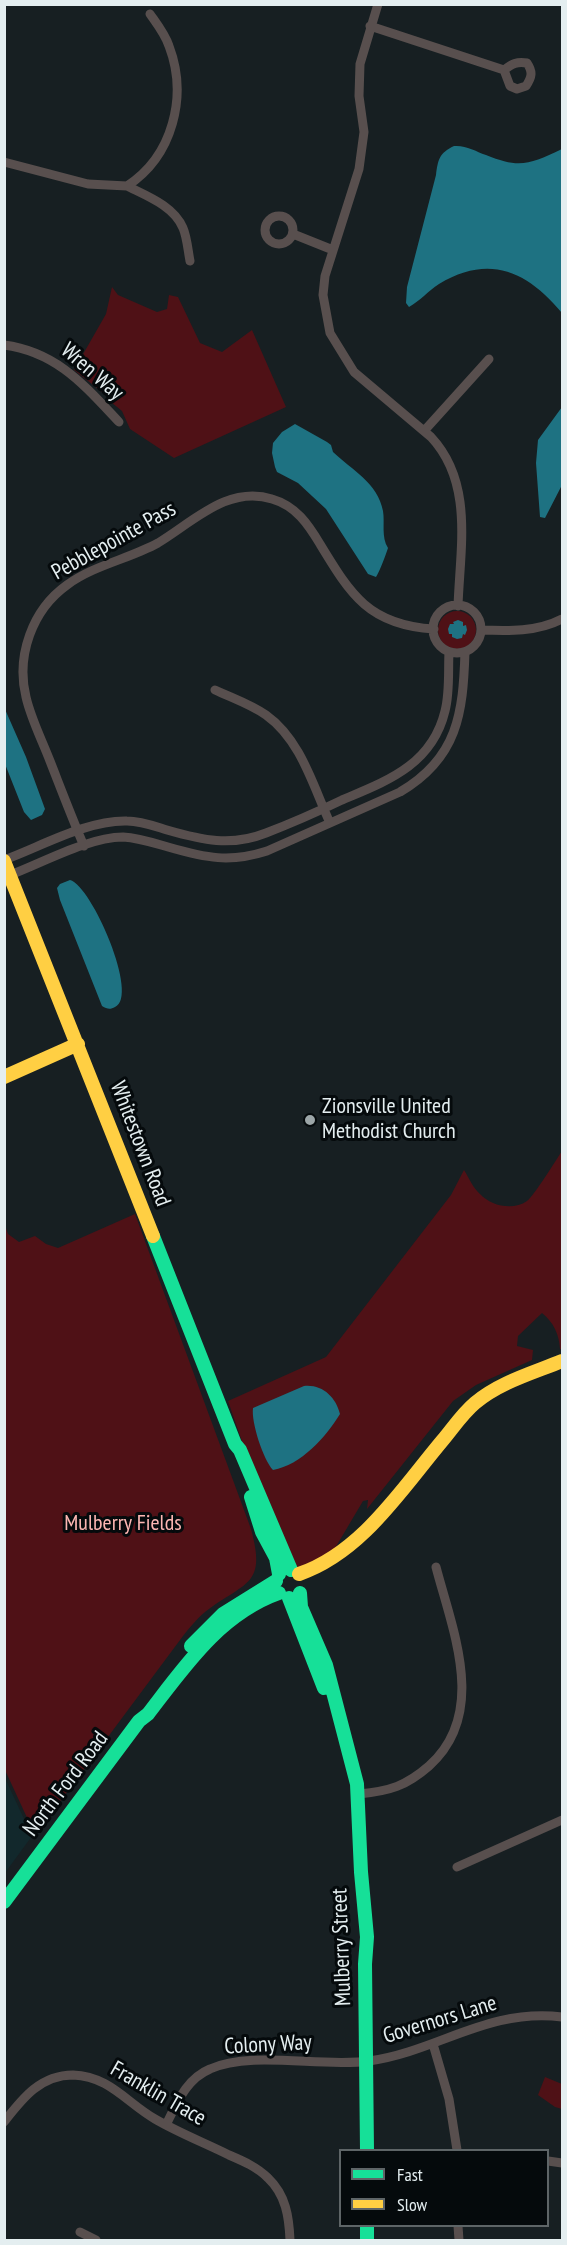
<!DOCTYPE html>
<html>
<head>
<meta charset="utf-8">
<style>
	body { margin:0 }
	#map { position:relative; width:567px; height:2245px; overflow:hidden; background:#171f22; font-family:"PT Sans Narrow",sans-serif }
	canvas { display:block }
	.frame { position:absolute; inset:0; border:6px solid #e4eef0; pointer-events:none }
	.legend { position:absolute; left:339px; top:2149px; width:210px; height:78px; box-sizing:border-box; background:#050a0c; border:2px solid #5e6567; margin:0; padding:8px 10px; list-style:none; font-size:18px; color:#e4eef0 }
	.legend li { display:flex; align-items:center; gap:12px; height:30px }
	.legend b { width:30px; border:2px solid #5e6567 }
</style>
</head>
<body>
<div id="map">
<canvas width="567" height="2245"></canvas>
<div class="frame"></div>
<ul class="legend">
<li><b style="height:8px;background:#16e098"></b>Fast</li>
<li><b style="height:8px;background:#ffcf43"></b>Slow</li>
</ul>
</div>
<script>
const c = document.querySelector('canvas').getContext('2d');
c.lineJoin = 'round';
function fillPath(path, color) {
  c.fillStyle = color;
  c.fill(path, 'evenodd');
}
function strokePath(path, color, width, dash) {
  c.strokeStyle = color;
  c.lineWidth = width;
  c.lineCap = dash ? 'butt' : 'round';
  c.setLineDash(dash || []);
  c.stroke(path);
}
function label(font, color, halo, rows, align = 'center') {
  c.font = font + ' "PT Sans Narrow",sans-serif';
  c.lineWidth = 6;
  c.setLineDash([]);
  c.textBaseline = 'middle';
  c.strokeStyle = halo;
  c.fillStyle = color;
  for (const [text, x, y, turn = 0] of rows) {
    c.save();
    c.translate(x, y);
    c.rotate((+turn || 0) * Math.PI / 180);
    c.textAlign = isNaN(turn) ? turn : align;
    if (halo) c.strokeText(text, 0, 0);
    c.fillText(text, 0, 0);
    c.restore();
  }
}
fillPath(new Path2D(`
	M4,1776l28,60 -27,37h-1z`), '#12282c');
fillPath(new Path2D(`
	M112,287l6,8 39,17 10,-3 2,-14 9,2 22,46 22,9 30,-22 34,77 -112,51 -44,-29 -8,-18 -11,-9 -5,-7 -32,-25 32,-56z
	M438 630a19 19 0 1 1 38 0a19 19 0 1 1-38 0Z
	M562,1151v199l-2,-1c-1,-15 -6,-26 -18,-36l-24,23 -1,10 16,4 -1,10 -56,25 -23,16 -86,108 1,-9 -5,1 -32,54 -30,14 -6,-3 -50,-116 -17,-49 98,-44 125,-162 13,-25c5,8 9,18 16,24 11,12 33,17 47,7 7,-5 29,-41 35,-50z
	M135,1214l116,315c15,55 -3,52 -42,80 -10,7 -18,17 -26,27l-148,199 -30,-65v-545l3,9 11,8 16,-6 11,8 12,4z
	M545,2077l17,7v25l-7,-2 -17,-12z`), '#4f1116');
fillPath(new Path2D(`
	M454,146c12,-1 21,5 32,9 34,14 44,9 76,-6v164c-35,-42 -73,-59 -123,-29 -11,7 -19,17 -30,23l-3,-4 1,-16 29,-112c2,-15 3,-22 18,-29z
	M562,407v78l-17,33 -5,-1 -4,-54 2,-23z
	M295,424l32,18 4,3 2,7c19,18 45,31 50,59 2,12 -2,26 5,37 -2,6 -8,23 -12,29l-8,-3 -42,-65 -28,-26 -21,-11 -2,-5 -3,-14 1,-10 9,-11z
	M458,620l5,2v4l3,-1 1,5 -2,5 -2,-1 -1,4 -5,1 -5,-2v-3h-3l-1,-5 2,-5h4l-1,-2z
	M4,707l22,50 19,52 -3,6 -11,5 -7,-8 -19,-48z
	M70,880c22,6 70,117 45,127 -5,3 -8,2 -13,-1l-42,-106 -3,-12 3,-4z
	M304,1386c18,-2 32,11 36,28 -14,23 -39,51 -67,56 -10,-11 -22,-48 -20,-62z`), '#1e7282');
strokePath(new Path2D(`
	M378,4l-18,60 -1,32 5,36 -5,37 -34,107 -2,19 7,38 24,39 77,65c43,46 29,111 27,169
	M370,26l134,44c8,-6 13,-9 23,-7 6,9 5,14 -1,23l-9,3 -7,-3 -6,-16
	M4,162l84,22 39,2c46,-30 61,-90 42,-140 -4,-12 -12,-22 -19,-32
	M127,186c20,10 47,20 56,42 4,9 5,23 7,33
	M265 230a14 14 0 1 1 28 0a14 14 0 1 1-28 0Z
	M293,234l40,16
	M4,345c53,7 80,40 115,77
	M424,431l65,-72
	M433 629a24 24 0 1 1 48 0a24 24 0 1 1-48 0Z
	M481,630c28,1 56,2 81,-11
	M215,690c17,8 35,14 51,25 35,25 47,71 64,108
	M84,846c-12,-28 -23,-57 -34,-85 -8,-21 -19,-42 -24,-64 -10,-41 6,-87 41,-112 27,-20 62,-26 91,-42 35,-21 70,-58 114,-44 24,7 36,25 48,45 31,51 49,81 114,85
	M4,860c38,-14 83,-40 123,-39 14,0 27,5 40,9 35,10 64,17 99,3 26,-10 51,-21 76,-33 45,-19 90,-35 103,-89 5,-19 3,-40 4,-59
	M10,875c32,-12 79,-38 113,-38 16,1 31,6 45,10 38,11 62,16 99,4l133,-59c58,-34 63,-79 65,-140
	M359,1794c31,-3 47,-8 70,-28 59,-53 24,-134 7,-199
	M457,1867l105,-47
	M433,2044l16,55 8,51
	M4,2122c18,-23 36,-47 69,-47 36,1 54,28 82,44 24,14 50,24 74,36 14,6 28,12 39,23 18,17 21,39 22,62
	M166,2125c11,-22 20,-46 44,-56 41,-19 113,-1 159,-8 70,-10 118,-53 193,-44
	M548,2161l14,2
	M458,2226l1,14
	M80,2232l16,8`), '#584f4e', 9);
strokePath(new Path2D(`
	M153,1236l82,208 5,6 51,120
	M251,1497l11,35 14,26 3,16
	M300,1593l1,14 25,58 31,119 4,88 6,65 -2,27 2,186
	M289,1598l35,90
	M191,1646l32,-32 53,-33
	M4,1902l135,-181 9,-7c37,-48 72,-100 131,-121
	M367,2226v14`), '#16e098', 14);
strokePath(new Path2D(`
	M4,861l149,375
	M4,1077l74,-33
	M299,1574c62,-21 102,-84 143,-133 11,-13 20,-27 33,-38 25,-21 58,-30 87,-42`), '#ffcf43', 14);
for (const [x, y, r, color] of [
	[310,1120,6,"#9ca6a8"]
]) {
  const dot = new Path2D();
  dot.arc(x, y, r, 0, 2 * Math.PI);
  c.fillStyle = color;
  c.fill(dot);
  strokePath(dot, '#050a0c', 2);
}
label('22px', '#e4eef0', '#050a0c', [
	["Wren Way",92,372,41],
	["Pebblepointe Pass",114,541,-29],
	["Whitestown Road",140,1144,69],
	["North Ford Road",66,1784,-53],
	["Mulberry Street",342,1947,-92],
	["Governors Lane",440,2020,-17],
	["Colony Way",268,2045,-3],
	["Franklin Trace",158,2094,30]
]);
label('22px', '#e4eef0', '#050a0c', [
	["Zionsville United",322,1107],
	["Methodist Church",322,1132]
], 'left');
label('22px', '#fcb6b2', '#050a0c', [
	["Mulberry Fields",123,1524]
]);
</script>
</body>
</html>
